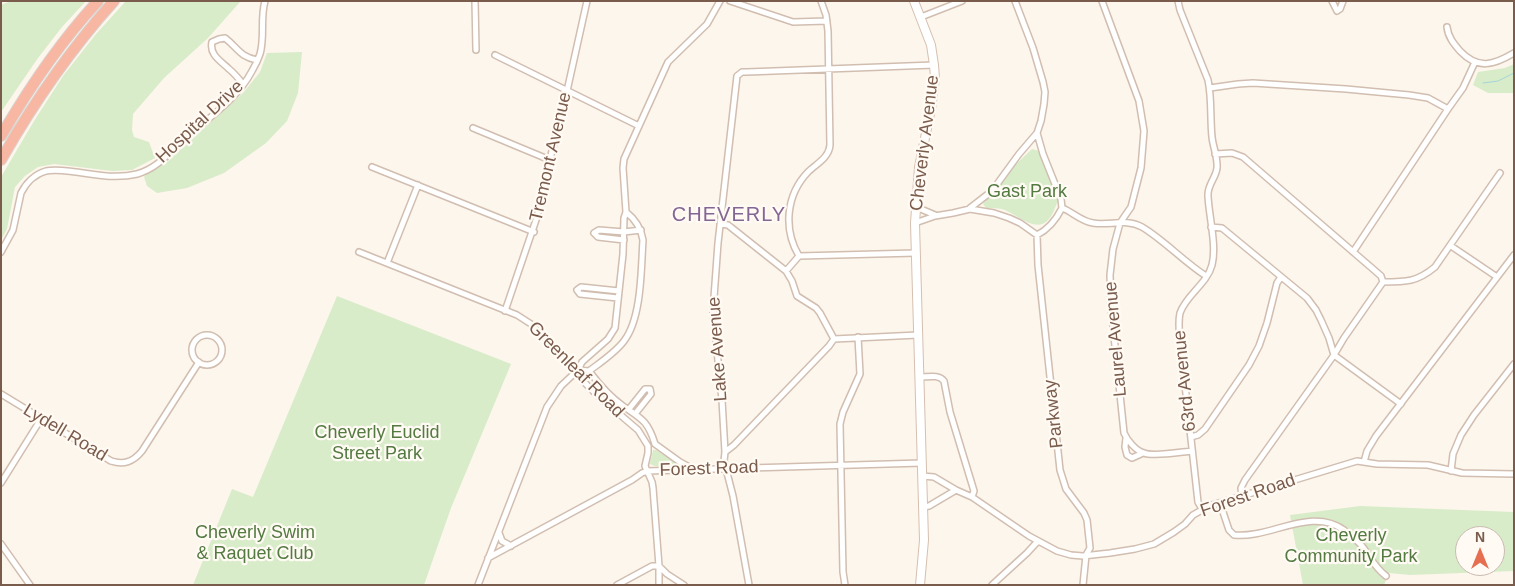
<!DOCTYPE html>
<html>
<head>
<meta charset="utf-8">
<style>
	body { margin:0 }
	#map { position:relative; width:1515px; height:586px; overflow:hidden; background:#fdf6ec; font-family:Arial,sans-serif }
	canvas { display:block }
	.frame { position:absolute; inset:0; border:2px solid #7a5c4d; pointer-events:none }
	.north { position:absolute; left:1455px; top:526px; width:50px; height:50px; box-sizing:border-box; background:#fffaf3; border:1px solid #cabbb1; border-radius:50%; rotate:0deg; font-size:14px; font-weight:700; line-height:20px; text-align:center; color:#7a5c4d }
	.north::after { content:''; display:block; margin:auto; width:18px; height:22px; background:#e76f51; clip-path:polygon(50% 0,100% 100%,50% 72%,0 100%) }
</style>
</head>
<body>
<div id="map">
<canvas width="1515" height="586"></canvas>
<div class="frame"></div>
<div class="north">N</div>
</div>
<script>
const c = document.querySelector('canvas').getContext('2d');
c.lineJoin = 'round';
function fillPath(path, color) {
  c.fillStyle = color;
  c.fill(path, 'evenodd');
}
function strokePath(path, color, width, dash) {
  c.strokeStyle = color;
  c.lineWidth = width;
  c.lineCap = dash ? 'butt' : 'round';
  c.setLineDash(dash || []);
  c.stroke(path);
}
function label(font, color, halo, rows, align = 'center') {
  c.font = font + ' Arial,sans-serif';
  c.lineWidth = 4.5;
  c.setLineDash([]);
  c.textBaseline = 'middle';
  c.strokeStyle = halo;
  c.fillStyle = color;
  for (const [text, x, y, turn = 0] of rows) {
    c.save();
    c.translate(x, y);
    c.rotate((+turn || 0) * Math.PI / 180);
    c.textAlign = isNaN(turn) ? turn : align;
    if (halo) c.strokeText(text, 0, 0);
    c.fillText(text, 0, 0);
    c.restore();
  }
}
fillPath(new Path2D(`
	M11,1h75l-24,26 -24,31 -37,54v-107z
	M126,1h117l-3,1 -32,36 -44,40 -31,36 -1,16 2,7 15,5 6,16 -23,12 -20,1 -58,-7 -16,3 -13,9 -10,11 -8,42 -6,11v-63l33,-56 29,-45 33,-42z
	M302,52l-4,41 -11,28 -21,22 -42,30 -37,15 -30,5 -10,-7 -3,-9 3,-4 20,-11 76,-69 17,-21 7,-19z
	M1514,64v29h-26l-15,-8 5,-13 27,-4z
	M1032,149l7,2 19,50c-3,6 -5,14 -9,18 -13,16 -33,-6 -47,-10 -5,-1 -11,-1 -16,-1l-3,-4 30,-37z
	M337,296l174,68 -60,144 -27,77h-231l39,-96 21,8z
	M653,450h3l19,12 1,3c-8,2 -19,3 -26,-1z
	M1360,506l154,6v59l-104,4 -21,-2 -5,12h-81l-13,-70zM1465,536h30v30h-30z`), '#d8ecc9');
strokePath(new Path2D(`
	M1483,83l15,-2 16,-8`), '#a5d3da', 1);
const street = new Path2D(`
	M475,1l1,49
	M730,1l63,21 34,-1
	M1015,1l18,47 10,34 2,10 -1,12 -3,17 -4,12 6,21 18,45 1,9
	M1102,1l37,100 5,30 -3,37 -10,39 -11,16 -7,26 -3,26 1,32 13,126c3,7 12,18 20,20 9,4 37,-1 48,-2
	M1178,1l2,9 28,70c4,19 2,38 4,57 1,10 6,21 5,31 -1,10 -10,17 -9,28 1,21 9,50 4,69 -5,19 -26,30 -32,48 -2,9 -1,18 0,27l18,162 4,7
	M1332,1l5,10 3,-2 3,-8
	M921,17l41,-16
	M1447,27c1,10 7,17 13,24 18,19 34,14 54,2
	M495,55l144,71
	M243,84c-4,-5 -9,-11 -14,-15 -8,-8 -20,-14 -17,-27l7,-3 6,-1c13,10 15,19 32,22
	M1210,88l28,-4 15,-1 93,6 63,6 19,3 20,11
	M473,128l77,32
	M1215,154l17,-1 11,4 130,112 8,7 2,6
	M372,167l162,65
	M916,207l19,8
	M970,208l22,-17 27,-37 18,-21
	M1062,208c11,4 18,13 31,15 16,3 33,-5 49,4 22,13 42,35 64,49
	M915,223l20,-7 18,-3 17,-4 24,4 15,5 11,5 17,12c12,-6 19,-15 25,-27
	M720,224l8,1 58,46 6,10 5,15 19,12 4,5 14,26
	M1211,227l11,1 85,70 9,12 5,10 8,18 5,17 67,49
	M1037,235l1,30 22,205 6,19 18,24 3,7 3,28 -4,7 -3,30
	M624,240l-26,-3 -4,-4 5,-3 25,2 17,-2
	M1451,246l46,31
	M1,252l12,-22 8,-37c5,-10 14,-19 25,-22 10,-2 20,0 30,1 20,3 41,7 61,2 22,-6 34,-24 51,-38 22,-19 50,-38 64,-65 3,-5 6,-11 8,-17 5,-17 0,-36 5,-53
	M359,252l158,63 14,9 37,38 10,8 6,12 13,13 41,35 10,16v7l-3,13 7,16 1,6 6,78v19
	M1353,252l95,-143 15,-21 12,-26
	M799,256c-16,-27 -13,-61 9,-84 8,-8 21,-14 22,-27l-2,-114 -2,-16 -5,-14
	M799,256l117,-3
	M387,263l31,-78
	M786,271l13,-15
	M1383,282c23,0 34,0 52,-15l65,-94
	M618,298l-38,-4 -3,-4 4,-3 38,4
	M505,311l32,-94 11,-50 19,-76 20,-90
	M192 350a15 15 0 1 1 30 0a15 15 0 1 1-30 0Z
	M834,339l84,-4
	M578,370l11,1c12,-9 26,-18 35,-30 18,-23 17,-73 19,-101 -2,-12 -8,-21 -17,-28
	M589,371c9,12 21,26 34,35 19,13 25,15 32,38
	M920,377c8,0 19,-3 24,4l6,31 24,79 -2,6
	M1,394l110,67c13,4 22,1 31,-10l57,-89
	M629,409l16,-20h5l1,5 -16,20
	M1191,437l7,-2 7,-6 44,-64 10,-19 8,-23 10,-40 4,-6
	M1126,438l-1,9 2,8 5,3 11,-5
	M655,444l25,18 11,6
	M725,452l9,-7 95,-99 5,-7
	M1364,462l3,-11 9,-15 138,-181
	M1451,471l2,-17 8,-19 13,-20 40,-51
	M922,476l12,1 22,13 16,7 57,39 28,15 14,4 12,1 27,-3 25,-4 19,-5 20,-12 11,-8 8,-9 16,-9 148,-45 20,3 51,1 34,8 52,1
	M1,483l40,-64
	M1242,496l-1,-8 4,-8 89,-125 10,-17 39,-56
	M1220,503l9,27 5,5c36,4 77,-29 110,-5 6,5 13,10 18,16 9,11 11,20 24,30
	M923,507l6,-1 27,-16
	M499,533l3,8 9,5
	M1,544l29,41
	M488,558l144,-78 10,-7 5,-2 275,-8
	M478,585l69,-178 14,-21 17,-16 4,-8 26,-23 7,-11 8,-74 1,-36 2,-6 -3,-44 1,-9 44,-97 39,-38 13,-23
	M617,585l35,-19h7l8,8 17,11
	M749,585l-16,-89 -9,-35 1,-9 -3,-52 -9,-89 5,-68 19,-167 5,-4h5l187,-7
	M845,585l-2,-13 -3,-148 3,-12 17,-38 -2,-37
	M992,585l35,-32 11,-12`);
const secondary = new Path2D(`
	M914,1l17,44 3,20 1,13 -4,31 -12,58 -4,56 9,317 -4,45`);
const highway = new Path2D(`
	M1,136c28,-48 59,-94 97,-135
	M1,160c33,-58 69,-110 113,-159`);
strokePath(street, '#d1beb0', 8);
strokePath(secondary, '#d6c0b0', 10);
strokePath(highway, '#dad1cd', 12);
strokePath(street, '#fff', 5);
strokePath(secondary, '#fff', 8);
strokePath(highway, '#f7b7a3', 10);
label('18px', '#7a5c4d', '#fffaf3', [
	["Hospital Drive",200,122,-43],
	["Cheverly Avenue",925,143,-83],
	["Tremont Avenue",551,157,-77],
	["Laurel Avenue",1116,339,-95],
	["Lake Avenue",718,349,-94],
	["Greenleaf Road",576,370,45],
	["63rd Avenue",1185,381,-96],
	["Parkway",1054,414,-96],
	["Lydell Road",65,433,31],
	["Forest Road",709,469,-2],
	["Forest Road",1248,496,-19]
]);
label('18px', '#537a41', '#fffaf3', [
	["Gast Park",1027,192],
	["Cheverly Euclid",377,433],
	["Street Park",377,454],
	["Cheverly Swim",255,533],
	["& Raquet Club",255,554],
	["Cheverly",1351,536],
	["Community Park",1351,557]
]);
c.letterSpacing = '1px';
label('20px', '#846695', '#fffaf3', [
	["CHEVERLY",729,215]
]);
c.letterSpacing = '0px';
</script>
</body>
</html>
